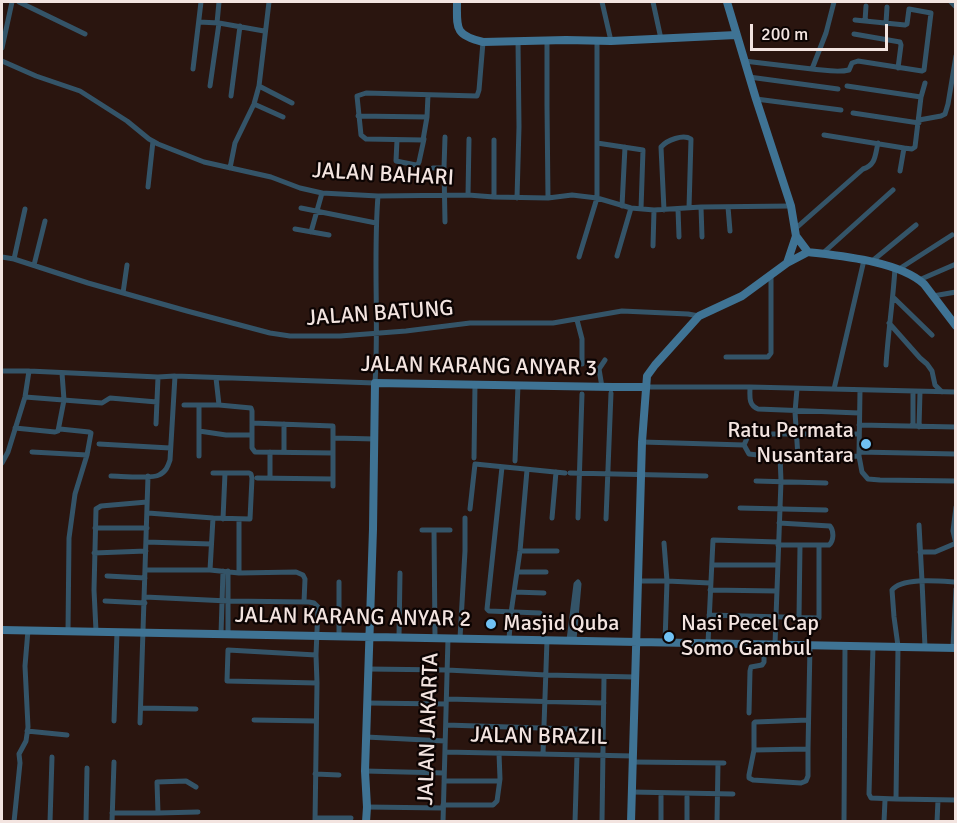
<!DOCTYPE html>
<html>
<head>
<meta charset="utf-8">
<style>
	body { margin:0 }
	#map { position:relative; width:957px; height:823px; overflow:hidden; background:#2a150f; font-family:Signika,sans-serif }
	canvas { display:block }
	.frame { position:absolute; inset:0; border:3px solid #f3e4e0; pointer-events:none }
	.scale { position:absolute; left:750px; top:24px; width:138px; height:27px; box-sizing:border-box; border:3px solid #f3e4e0; border-top:0; padding-left:8px; font-size:18px; line-height:21px; white-space:nowrap; color:#f3e4e0; -webkit-text-stroke:4px #0c0403; paint-order:stroke }
</style>
</head>
<body>
<div id="map">
<canvas width="957" height="823"></canvas>
<div class="frame"></div>
<div class="scale">200 m</div>
</div>
<script>
const c = document.querySelector('canvas').getContext('2d');
c.lineJoin = 'round';
function strokePath(path, color, width, dash) {
  c.strokeStyle = color;
  c.lineWidth = width;
  c.lineCap = dash ? 'butt' : 'round';
  c.setLineDash(dash || []);
  c.stroke(path);
}
function label(font, color, halo, rows, align = 'center') {
  c.font = font + ' Signika,sans-serif';
  c.lineWidth = 4.5;
  c.setLineDash([]);
  c.textBaseline = 'middle';
  c.strokeStyle = halo;
  c.fillStyle = color;
  for (const [text, x, y, turn = 0] of rows) {
    c.save();
    c.translate(x, y);
    c.rotate((+turn || 0) * Math.PI / 180);
    c.textAlign = isNaN(turn) ? turn : align;
    if (halo) c.strokeText(text, 0, 0);
    c.fillText(text, 0, 0);
    c.restore();
  }
}
strokePath(new Path2D(`
	M19,2l66,32
	M602,2l9,39
	M653,2l8,37
	M951,2l5,5
	M865,21l1,-15
	M199,22l20,1 45,8
	M217,23l2,-21
	M886,23l1,-16
	M854,34l46,8 1,3 -3,23
	M547,41v65l1,92
	M2,48l10,-46
	M2,61l34,15 44,15 47,30 22,18 9,5 46,18 67,15 29,11 22,5 56,3 90,-1 26,2 54,1 24,-3 25,3 34,10 23,2 47,-3 90,-1
	M744,61l68,8 14,-36 8,-31
	M193,69l8,-67
	M812,69c13,1 25,4 37,1l3,-7 6,-2 64,10 2,-1 7,-57 -22,-4 -2,15 -2,1 -50,-5
	M749,77l89,12
	M210,86l9,-63
	M259,86l33,17
	M428,95l-1,22 -4,23 -57,-1 -5,-4 -4,-39 9,-3 111,3 2,-6 4,-48
	M231,96l9,-70
	M921,97l4,-14
	M756,99l85,11
	M254,104l29,13
	M853,113l66,10
	M358,116l69,1
	M919,120l22,-4 4,-2 3,-10 8,-48
	M824,135l80,13 8,1 3,-2 6,-50 -74,-11
	M397,140l-1,21 20,4 2,-1 1,-2 5,-23
	M494,140v57
	M597,143l46,7 -2,59
	M230,168l5,-25 19,-39 5,-18 10,-84
	M433,168h11
	M900,171l4,-23
	M148,187l5,-46
	M468,195l1,-56
	M517,198l2,-71 -1,-86
	M622,206l3,-59
	M701,207l1,30
	M728,207l2,24
	M301,208l75,15
	M678,209l1,28
	M664,210l-3,-63c6,-7 22,-13 30,-8l-2,69
	M445,222l-1,-54 1,-31
	M295,229l34,6
	M795,229l68,-60c13,-4 12,-14 15,-26
	M311,232l11,-39
	M653,246l1,-36
	M822,254l71,-64
	M617,256l14,-48
	M2,257l12,2 74,24 99,28 83,22 20,3h50l66,-5 64,-8h83l69,-12 66,3 11,2
	M579,257l18,-59v-157
	M14,259l11,-50
	M871,262l45,-37
	M34,265l11,-44
	M899,269l53,-34
	M919,280l37,-16
	M123,293l4,-28
	M933,296l23,-4
	M894,298l38,37
	M577,320l5,19v25
	M889,323l31,35 7,6 5,7 3,14 7,7
	M726,357h42l3,-4v-78
	M886,365c2,-32 7,-64 9,-97
	M2,371h27l129,6 17,-1 200,7c4,-62 -2,-125 3,-187
	M216,378l3,27
	M602,387l-3,-18 6,-9
	M646,387h104l206,5
	M750,387c0,9 -2,18 8,22l101,4
	M797,389l-2,23 3,45
	M834,389l30,-129
	M25,397l77,6 8,-5 47,4
	M184,405h35l32,3 1,3v37l3,4 78,1
	M252,423l81,3v60
	M156,424l2,-47
	M859,425l97,2
	M913,426v-35
	M919,427l1,-35
	M15,428l40,4 3,-1 6,-31 -2,-27
	M60,429l29,3 2,1 -4,22 -12,39 -6,44 -1,93
	M199,431l27,4h26
	M334,438l41,1
	M642,442l102,3 5,9c37,5 74,3 110,2l1,-66
	M99,444l71,4
	M744,445l4,-9 2,-2h109
	M32,452l55,3
	M270,452v26
	M284,452v-28
	M859,452l97,2
	M199,456v-51
	M859,456l3,16 6,7 12,1 76,1
	M474,458l1,-74
	M515,461l3,-76
	M2,463l6,-11 17,-55 4,-26
	M502,467l-15,142 2,2 51,2
	M570,473l136,3
	M111,476c9,0 42,3 48,-1 7,-3 9,-9 11,-15l5,-84
	M257,478l76,1
	M756,481l70,2
	M956,507l-3,24 3,13
	M740,508l86,2
	M470,509l5,-45 90,9
	M148,513l65,5 -3,52
	M213,518l37,1 2,-41 -1,-4 -2,-1h-36
	M552,518l4,-46
	M578,518l4,-124
	M223,519l2,-46
	M239,519v54
	M606,519l5,-126
	M919,525l3,56 3,66
	M95,528h52
	M422,530h28
	M434,530l1,107
	M146,542l65,2
	M664,543l3,38 -2,61
	M778,545h51c5,-4 5,-14 1,-19l-51,-3
	M520,551h37
	M920,552h15l19,-8
	M94,553l52,-2
	M712,565h65
	M146,570h64l29,3 57,-1 7,3 2,4 -1,23
	M518,572h28
	M107,576l38,2
	M638,581h29l43,2
	M710,590l67,1
	M514,592l30,1
	M145,597l83,4 81,1 5,1 4,4 -2,48 1,28 -2,139
	M105,601l40,2
	M709,615l110,3v-72
	M799,618l1,-73
	M96,631l-2,-41 2,-81 5,-3 46,-4
	M221,634l2,-63
	M228,634v-63
	M339,636v-54
	M399,637l1,-64
	M460,638l5,-87v-33
	M509,639l2,-26 9,-62 7,-81
	M569,640l7,-56 2,-2 1,2 -5,56
	M708,643l5,-103 65,2
	M775,644l6,-163 -1,-25
	M873,646l-4,148 2,4 25,1 2,-153 -4,-29 -2,-27c10,-13 48,-9 64,-8
	M953,647l3,-58
	M316,655l-88,-5 -1,31 90,2
	M368,669l79,1 99,5 89,2
	M447,699l157,4
	M367,703l79,1
	M141,708l55,1
	M749,713l1,-42 1,-4 11,-2 2,-3v-18
	M254,720l62,1
	M808,720l-53,2 -1,1v27l-5,25v3l4,2 48,3 5,-2 2,-5v-27l2,-104
	M114,721l3,-89
	M140,723l8,-247
	M446,725l157,5
	M27,731l40,4
	M366,737l79,4
	M754,750l54,-1
	M445,752l188,4
	M543,754l4,-114
	M633,762l91,1
	M365,771l79,2
	M315,774l24,1
	M444,781h55
	M632,792l101,2
	M896,799l60,1
	M443,805h50l4,-4 3,-22 -1,-26
	M367,807l76,1
	M112,813h46l-1,-31 29,-1 10,6
	M158,813l40,-1
	M315,818h36
	M14,822l6,-59 -1,-9 7,-13 2,-14 -3,-61 3,-36
	M50,822l2,-65
	M86,822l1,-54
	M112,822l2,-60
	M443,822l5,-184
	M575,822l2,-67
	M602,822l2,-145
	M661,822v-26
	M687,822v-25
	M717,822l1,-59
	M844,822l1,-177
	M884,822l1,-22
	M937,822l1,-22`), '#345468', 5);
strokePath(new Path2D(`
	M457,2c0,26 -3,33 26,40l83,-2 45,1 125,-6
	M727,2l29,97 35,107 5,30 12,16c33,4 91,9 116,32l32,42
	M787,263l9,-27
	M2,630l954,18
	M366,822l1,-15 -2,-36 8,-242 2,-146 238,4h33
	M631,822l11,-380 5,-66 8,-11 44,-49 43,-20 45,-33 21,-11`), '#3f7394', 8);
for (const [x, y, r, color] of [
	[866,444,6,"#70c1f4"],
	[491,624,6,"#70c1f4"],
	[669,637,6,"#70c1f4"]
]) {
  const dot = new Path2D();
  dot.arc(x, y, r, 0, 2 * Math.PI);
  c.fillStyle = color;
  c.fill(dot);
  strokePath(dot, '#0c0403', 2);
}
label('22px', '#f3e4e0', '#0c0403', [
	["JALAN BAHARI",383,175,3],
	["JALAN BATUNG",380,314,-4],
	["JALAN KARANG ANYAR 3",479,367,1],
	["JALAN KARANG ANYAR 2",353,618,1],
	["JALAN JAKARTA",429,729,-88],
	["JALAN BRAZIL",539,737,1]
]);
label('22px', '#f3e4e0', '#0c0403', [
	["Ratu Permata",854,431,"right"],
	["Nusantara",854,456,"right"],
	["Masjid Quba",503,624],
	["Nasi Pecel Cap",681,624],
	["Somo Gambul",681,649]
], 'left');
</script>
</body>
</html>
